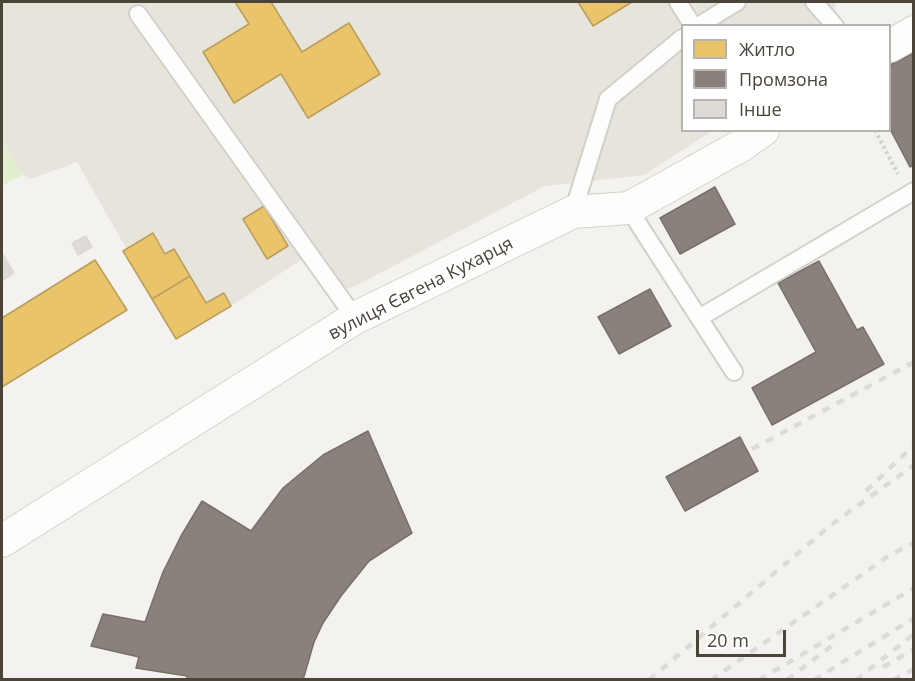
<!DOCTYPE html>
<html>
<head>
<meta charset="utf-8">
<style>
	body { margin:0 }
	#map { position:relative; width:915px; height:681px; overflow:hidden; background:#f4f2ee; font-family:"Open Sans",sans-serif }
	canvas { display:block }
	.frame { position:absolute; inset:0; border:3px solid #4b4439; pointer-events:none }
	.legend { position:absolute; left:681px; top:24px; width:210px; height:108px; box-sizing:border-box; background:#fff; border:2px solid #b7b4b0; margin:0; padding:8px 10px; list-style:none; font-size:18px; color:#4b4439 }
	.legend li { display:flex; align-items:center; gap:12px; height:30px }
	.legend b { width:30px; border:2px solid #b7b4b0 }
	.scale { position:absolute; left:696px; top:630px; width:90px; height:27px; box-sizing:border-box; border:3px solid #4b4439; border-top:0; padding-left:8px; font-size:18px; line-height:21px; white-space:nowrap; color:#4b4439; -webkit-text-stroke:4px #fff; paint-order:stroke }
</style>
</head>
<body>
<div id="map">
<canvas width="915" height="681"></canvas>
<div class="frame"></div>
<ul class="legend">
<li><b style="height:16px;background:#e9c46a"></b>Житло</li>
<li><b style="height:16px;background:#8a817c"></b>Промзона</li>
<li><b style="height:16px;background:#dedbd6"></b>Інше</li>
</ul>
<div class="scale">20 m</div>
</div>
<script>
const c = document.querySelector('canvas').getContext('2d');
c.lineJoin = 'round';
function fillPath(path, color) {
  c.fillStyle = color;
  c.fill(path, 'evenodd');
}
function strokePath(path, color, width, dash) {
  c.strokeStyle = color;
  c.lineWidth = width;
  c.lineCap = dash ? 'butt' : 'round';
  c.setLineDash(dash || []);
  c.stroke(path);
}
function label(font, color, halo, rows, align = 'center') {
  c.font = font + ' "Open Sans",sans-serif';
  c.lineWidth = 6;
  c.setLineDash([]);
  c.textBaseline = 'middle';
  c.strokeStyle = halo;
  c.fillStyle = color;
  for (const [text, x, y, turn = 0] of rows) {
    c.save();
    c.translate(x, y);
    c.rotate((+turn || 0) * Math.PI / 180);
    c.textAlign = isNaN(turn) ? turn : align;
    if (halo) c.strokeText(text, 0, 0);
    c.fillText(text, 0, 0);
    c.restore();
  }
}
fillPath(new Path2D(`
	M2,2h834l-3,23 -151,1v104l30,1 -68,44 -99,11 -176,93 -31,15 -28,-40 -79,52 -55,33 -53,-88 3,-3 -49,-86 -46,17 -8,-4 -21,-36z`), '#e7e4dc');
fillPath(new Path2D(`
	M2,139l21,36 -21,11z`), '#e1eecf');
const homes = new Path2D(`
	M235,2h36l31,50 47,-29 31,51 -72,44 -27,-44 -47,29 -31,-51 46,-28z
	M578,2h54l-39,24z
	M264,206l24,40 -21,13 -24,-40z
	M153,233l12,21 9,-5 16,27 -38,23 -29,-48z
	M95,260l32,50 -125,77v-69z
	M190,276l16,27 18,-10 7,13 -55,33 -24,-40z`);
fillPath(homes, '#e9c46a');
strokePath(homes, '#ba9e5b', 1.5);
const industry = new Path2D(`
	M914,53v112l-4,2 -20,-38v-64z
	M715,187l20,37 -55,30 -20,-36z
	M819,261l38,69 6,-3 21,37 -112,61 -20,-37 64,-36 -38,-69z
	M650,289l21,37 -52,28 -21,-37z
	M368,431l44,102 -43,28 -28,35 -18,27 -9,19 -11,38h-116v-4l-51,-8 3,-11 -48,-11 12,-32 42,8 18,-50 18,-36 21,-35 49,30 32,-43 40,-33z
	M740,437l18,34 -73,40 -19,-34z`);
fillPath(industry, '#8a817c');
strokePath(industry, '#776f68', 1.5);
const building = new Path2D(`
	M86,236l6,11 -14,8 -6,-12z
	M2,253l12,20 -12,8z`);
fillPath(building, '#dedbd6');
strokePath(building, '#dcd9d4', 1.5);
const service = new Path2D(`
	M678,2l15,24
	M814,2l21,24
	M138,14l217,304
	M698,26l39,-24
	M629,208l12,20 93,144
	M573,212l35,-113 74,-61
	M699,318l215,-127`);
const minor = new Path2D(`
	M890,46l24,-14
	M2,541l353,-223 218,-106 56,-4 113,-63 21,-15`);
strokePath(service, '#d2d0cb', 20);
strokePath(minor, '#d2d0cb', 34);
strokePath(new Path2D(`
	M875,130l23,44`), '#d3d2cc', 4, [3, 3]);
strokePath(service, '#fdfdfc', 16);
strokePath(minor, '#fdfdfc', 32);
strokePath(new Path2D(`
	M752,449l162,-87
	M866,491l48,-46
	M883,667l31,-18
	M649,680l182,-155 83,-60
	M711,680l179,-125 24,-12
	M759,680l155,-92
	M787,680l51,-39
	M814,680l100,-62
	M856,680l58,-46
	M893,680l21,-11`), '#dbdbda', 4.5, [8, 8]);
label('18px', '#4b4439', '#fff', [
	["вулиця Євгена Кухарця",421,289,-27]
]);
</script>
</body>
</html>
